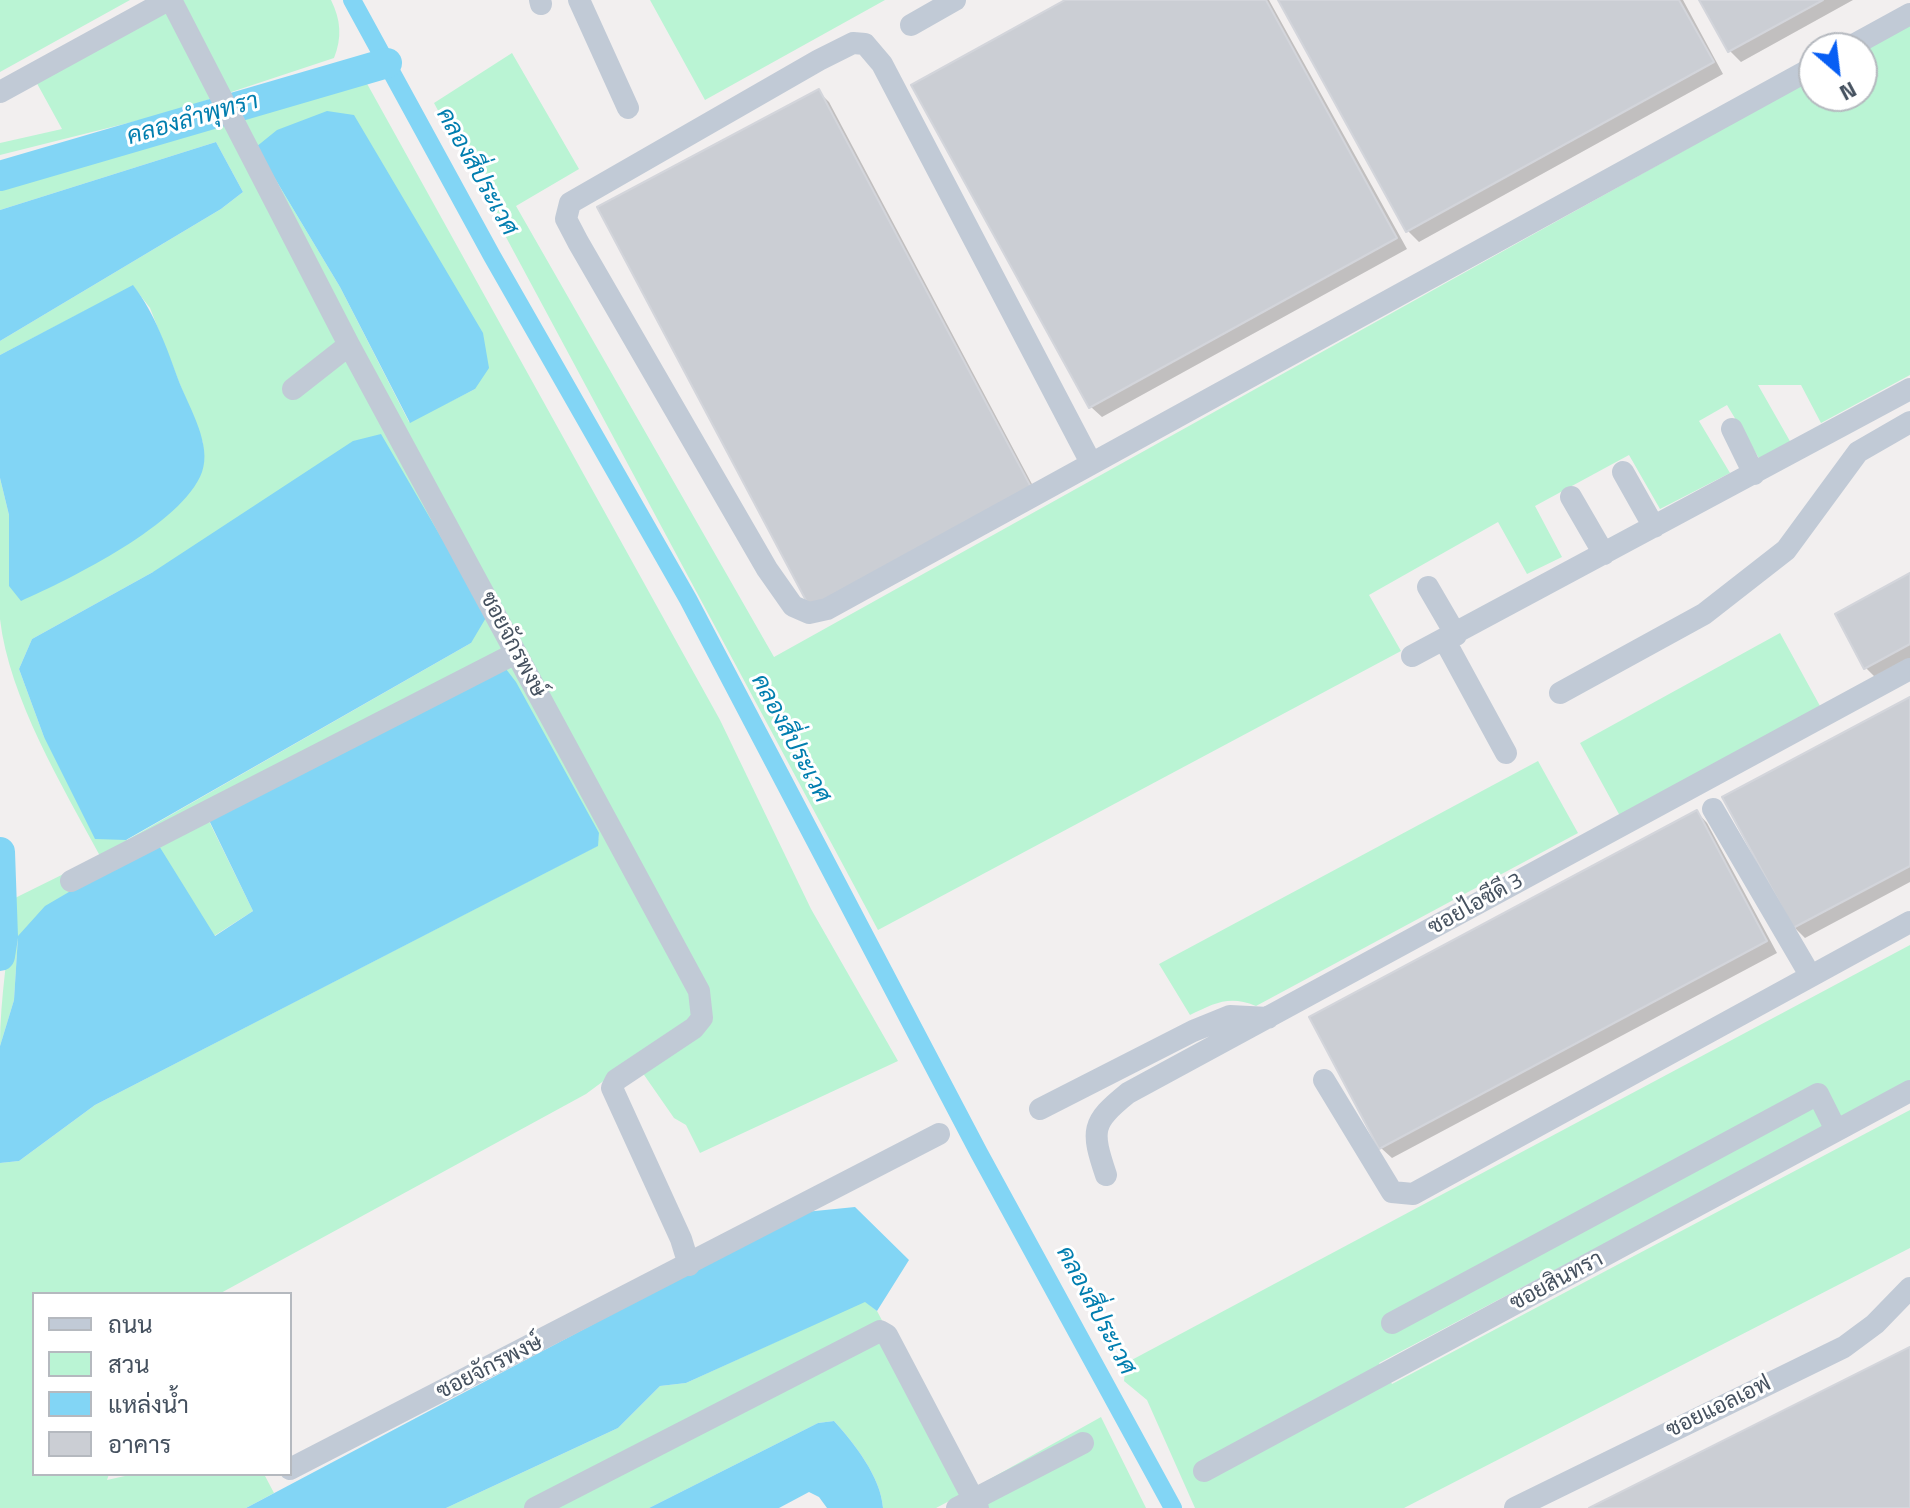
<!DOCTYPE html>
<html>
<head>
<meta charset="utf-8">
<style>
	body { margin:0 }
	#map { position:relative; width:1910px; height:1508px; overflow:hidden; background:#f2efef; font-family:"Titillium Web",Sarabun,sans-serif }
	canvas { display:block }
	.legend { position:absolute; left:32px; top:1292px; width:260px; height:184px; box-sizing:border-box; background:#fff; border:2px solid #b5b9bf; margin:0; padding:10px 14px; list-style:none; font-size:24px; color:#45515f }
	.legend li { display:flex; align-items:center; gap:16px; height:40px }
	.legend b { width:40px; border:2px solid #b5b9bf }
	.north { position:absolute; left:1798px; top:32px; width:80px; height:80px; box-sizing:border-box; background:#fff; border:2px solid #b5b9bf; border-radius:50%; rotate:152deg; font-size:22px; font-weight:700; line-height:32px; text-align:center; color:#45515f }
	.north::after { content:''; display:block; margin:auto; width:28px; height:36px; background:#075ef4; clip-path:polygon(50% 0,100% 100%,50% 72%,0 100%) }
</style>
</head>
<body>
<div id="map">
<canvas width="1910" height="1508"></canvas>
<ul class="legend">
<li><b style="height:10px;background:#c1cad6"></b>ถนน</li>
<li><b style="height:22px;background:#baf4d4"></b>สวน</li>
<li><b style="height:22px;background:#82d5f5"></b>แหล่งน้ำ</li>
<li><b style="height:22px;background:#cbced4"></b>อาคาร</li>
</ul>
<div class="north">N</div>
</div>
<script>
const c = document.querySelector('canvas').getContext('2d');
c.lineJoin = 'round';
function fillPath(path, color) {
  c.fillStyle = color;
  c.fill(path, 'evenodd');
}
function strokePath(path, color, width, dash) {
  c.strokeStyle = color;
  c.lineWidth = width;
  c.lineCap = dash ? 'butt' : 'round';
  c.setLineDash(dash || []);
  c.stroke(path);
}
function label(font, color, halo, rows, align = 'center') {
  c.font = font + ' "Titillium Web",Sarabun,sans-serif';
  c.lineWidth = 6;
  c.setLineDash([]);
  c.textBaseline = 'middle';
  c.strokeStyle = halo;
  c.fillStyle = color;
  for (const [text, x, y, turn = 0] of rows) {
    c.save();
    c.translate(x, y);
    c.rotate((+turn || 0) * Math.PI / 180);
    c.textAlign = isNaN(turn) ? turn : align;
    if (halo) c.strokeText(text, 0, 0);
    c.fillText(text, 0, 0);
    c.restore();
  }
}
fillPath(new Path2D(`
	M0,0h130l-130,72z
	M179,0h152c10,20 11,38 3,58l-166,55 -168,42v-12l62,-14 -28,-51z
	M650,0h235l-180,100z
	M1910,25v350l-89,48 -20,-38h-43l33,58 -31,17 -33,-55 -28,16 31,52 -70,36 -31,-54 -94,51 27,51 -35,17 -29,-52 -129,73 32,56 -523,279 -444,-827 78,-50 67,116 -63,37 258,451 1040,-579v18h48v-45z
	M365,80l355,640 91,189 87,152 -198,92 -14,-28 -12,-7 -41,-59 -47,35 -367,200h-185v180h75l-2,6 27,-6h130l10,19 -28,15h-246v-345l19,-2 76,-56 502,-259 2,-13 -393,-18 47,96 -39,25h-196l-4,64 -14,46c0,-49 9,-98 13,-147l87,-43c-37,-69 -91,-158 -100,-237 0,-46 0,-95 0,-141l9,37v71l194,-143 -53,-135 -17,-22 -133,69v-14l221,-132 22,-17 -27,-50 -216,68v-22zM256,147l219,242 -66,33 -69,-135zM153,572l318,71 -344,197 -83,-103 -25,-68 13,-30z
	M1780,633l40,73 -200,110 -40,-73z
	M1538,761l40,72 -322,173c-27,-11 -41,-3 -66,9l-31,-51z
	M1910,945v137l-531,281 13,21 518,-274v138l-506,260h-209l-48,-108 -23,-19 2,-18z
	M865,1301l12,10 95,178 129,-72 45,91h-164l-10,-19 -36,19h-53c-2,-31 -29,-65 -49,-87l-16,2 -169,85h-203l172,-80 42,-42 26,-3z`), '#baf4d4');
fillPath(new Path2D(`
	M327,111l27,4 129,218 6,35 -14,21 -65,34 -70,-136 -84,-140 21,-17z
	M216,142l27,50 -22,17 -221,132v-131z
	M133,285c23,30 34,64 47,99 10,25 32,61 22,88 -19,52 -132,107 -181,129l-12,-15v-71l-9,-37v-123z
	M381,434l106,182 -16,27 -345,197 -31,-1 -51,-102 -25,-68 13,-30 121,-67 200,-131z
	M499,660l17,22 83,151 -1,13 -503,259 -76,56 -19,2v-117l14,-46 4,-64 27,-30 111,-65 59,95 38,-25 -47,-97z
	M855,1207l54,53 -32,51 -12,-9 -179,81 -26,3 -42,42 -172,80h-200l559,-296z
	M834,1421c20,22 47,56 49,87h-56l-8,-11 -10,-5 -30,16h-130l169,-85z`), '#82d5f5');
fillPath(new Path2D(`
	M1069,0h200l138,249 -305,168 -11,-10z
	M1280,0h403l40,74 -304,168 -11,-11z
	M1702,0h151l-112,62 -11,-11z
	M819,92l10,10 212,399 -230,105z
	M1910,575v86l-33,18 -11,-11z
	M1910,699v183l-105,56 -11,-11z
	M1697,812l10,11 70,130 -385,205 -11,-10z`), '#0003');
strokePath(new Path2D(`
	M352,0l140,256 196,343 291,554 194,355`), '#82d5f5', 18);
strokePath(new Path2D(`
	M0,176l387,-113
	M0,852l3,85 -3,19`), '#82d5f5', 30);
const building = new Path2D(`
	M1065,0h201l131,238 -308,170 -178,-323z
	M1278,0h401l35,62 -308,170z
	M1699,0h124l-95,52z
	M819,89l213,400 -222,119 -213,-401z
	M1910,573v71l-46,25 -29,-55z
	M1910,697v169l-117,62 -71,-131z
	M1697,810l70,131 -388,208 -70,-132z
	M1910,1347v161h-321z`);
fillPath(building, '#cbced4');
strokePath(building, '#d3d5db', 2);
strokePath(new Path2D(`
	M171,0l178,345 350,646 3,27 -8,10 -78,52 -4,8 69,151 8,26
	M540,0l1,4
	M579,0l49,108
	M911,25l44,-25
	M1848,48l62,-34
	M0,92l168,-92
	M293,389l56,-44
	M1732,429l22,45
	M1090,461l-208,-397 -17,-20 -12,-1 -34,17 -249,143 -4,16 12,23 189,327 26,37 16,7 18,-4 987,-542
	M1623,472l31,55
	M1571,497l33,57
	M1428,587l28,48
	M1445,641l61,112
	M1412,656l498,-267
	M1560,693l144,-79 82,-64 72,-98 52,-30
	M1713,809l97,166
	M71,881l445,-228
	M1324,1080l68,112 21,2 497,-272
	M1040,1109l153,-78 37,-15 38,2
	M1106,1175c-15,-45 -15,-52 22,-82l782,-424
	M1392,1323l426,-229 17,34
	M290,1469l649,-335
	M1204,1471l706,-380
	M535,1508l345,-177 7,4 91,173
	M957,1508l126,-65
	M1515,1508l329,-161 31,-23 35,-36`), '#c1cad6', 22);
label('22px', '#45515f', '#fff', [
	["ซอยจักรพงษ์",512,645,62],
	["ซอยไอซีดี 3",1476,905,-29],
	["ซอยสินทรา",1557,1282,-28],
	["ซอยจักรพงษ์",490,1368,-27],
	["ซอยแอลเอฟ",1719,1408,-26]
]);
label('italic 24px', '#017eaf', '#fff', [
	["คลองลำพุทรา",193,120,-16],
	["คลองสี่ประเวศ",476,172,61],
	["คลองสี่ประเวศ",790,739,62],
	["คลองสี่ประเวศ",1095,1311,62]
]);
</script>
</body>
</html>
